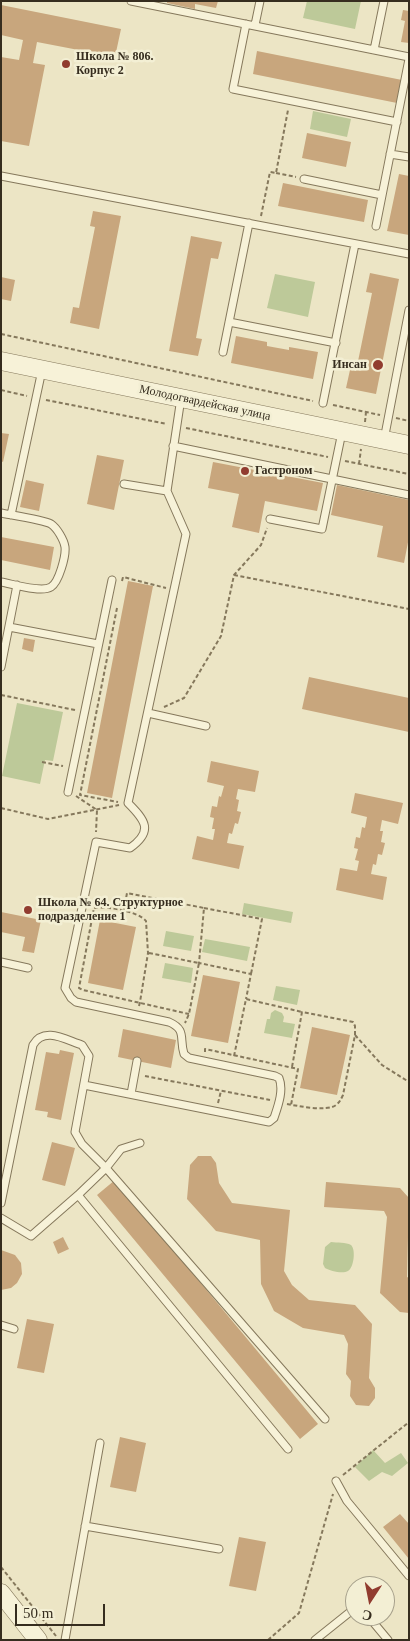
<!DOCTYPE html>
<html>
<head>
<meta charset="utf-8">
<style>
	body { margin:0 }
	#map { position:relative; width:410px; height:1641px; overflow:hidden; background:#ece5c5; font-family:"Times New Roman",serif }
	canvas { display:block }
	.frame { position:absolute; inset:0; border:2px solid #362d1f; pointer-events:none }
	.north { position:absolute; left:345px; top:1576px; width:50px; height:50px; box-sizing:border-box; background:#f3efd4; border:1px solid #a7a18c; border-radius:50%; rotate:191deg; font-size:14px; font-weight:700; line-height:20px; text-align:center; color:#362d1f }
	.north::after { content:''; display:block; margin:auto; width:18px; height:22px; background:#913c2f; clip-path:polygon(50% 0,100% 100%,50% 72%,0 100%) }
	.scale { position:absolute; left:15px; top:1604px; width:90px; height:22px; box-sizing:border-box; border:2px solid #362d1f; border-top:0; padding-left:6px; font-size:15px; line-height:18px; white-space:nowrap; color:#362d1f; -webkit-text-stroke:4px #f3efd4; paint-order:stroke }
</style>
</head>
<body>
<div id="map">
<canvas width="410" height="1641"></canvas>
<div class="frame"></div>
<div class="north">С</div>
<div class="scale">50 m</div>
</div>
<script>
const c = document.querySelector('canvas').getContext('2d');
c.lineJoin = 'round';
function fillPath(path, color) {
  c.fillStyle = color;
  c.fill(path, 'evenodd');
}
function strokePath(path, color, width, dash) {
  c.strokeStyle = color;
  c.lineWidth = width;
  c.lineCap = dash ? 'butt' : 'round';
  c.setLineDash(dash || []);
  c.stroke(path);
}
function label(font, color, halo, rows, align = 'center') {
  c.font = font + ' "Times New Roman",serif';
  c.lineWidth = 5;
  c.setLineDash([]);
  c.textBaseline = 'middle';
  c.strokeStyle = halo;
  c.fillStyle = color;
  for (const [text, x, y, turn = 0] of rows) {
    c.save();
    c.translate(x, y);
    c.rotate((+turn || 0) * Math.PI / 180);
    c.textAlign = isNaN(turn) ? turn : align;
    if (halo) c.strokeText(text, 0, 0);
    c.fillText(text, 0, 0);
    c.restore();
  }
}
fillPath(new Path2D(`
	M307,1h54l-6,28 -52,-11z
	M313,111l38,8 -4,18 -37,-8z
	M275,274l40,8 -7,35 -41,-9z
	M17,703l46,9 -10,49 -8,-1 -5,24 -38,-8z
	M244,903l49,9 -2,11 -49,-9z
	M166,931l28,5 -3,15 -28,-5z
	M205,939l45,8 -3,14 -45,-9z
	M165,963l28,5 -2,15 -29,-5z
	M276,986l24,4 -3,15 -24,-5z
	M275,1010l7,3 2,4 -1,5 12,2 -3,14 -28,-5 3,-14h3l1,-6z
	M331,1242c6,1 15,0 20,3 5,4 3,23 -3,26 -5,3 -18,0 -23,-3l-2,-4 2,-17z
	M373,1450l12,13 16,-10 7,10 -16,13 -10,-4 -13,9 -14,-14z`), '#bdc999');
fillPath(new Path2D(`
	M167,1h51l-2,7 -21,-4v5l-28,-6z
	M1,5l120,24 -6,28 -78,-15 -4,21 12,2 -16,81 -28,-5v-84l18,3 4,-20 -22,-5z
	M403,10l6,1v32l-8,-1 4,-21 -4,-1z
	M257,51l145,29 -5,23 -144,-29z
	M307,133l44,9 -5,25 -44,-9z
	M399,174l10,2v59l-22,-4z
	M283,183l85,17 -4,22 -86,-16z
	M93,211l28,5 -22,113 -29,-6 3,-16 6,1 16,-81 -5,-1z
	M191,236l31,6 -4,17 -7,-1 -15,80 6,1 -4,17 -29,-5z
	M370,273l29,6 -23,115 -30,-6 4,-18 6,1 16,-78 -6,-1z
	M1,277l14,3 -4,21 -10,-2z
	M236,336l31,6v4l22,4v-3l29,5 -5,27 -82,-16z
	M1,433l8,1 -6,28 -2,-1z
	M97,455l27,5 -10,50 -27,-6z
	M213,462l110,21 -6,28 -52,-10 -6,32 -27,-6 7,-33 -31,-6z
	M26,480l18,4 -5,27 -19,-4z
	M337,485l72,15v37l-5,26 -27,-6 6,-31 -52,-11z
	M1,537l53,10 -4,23 -49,-10z
	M128,581l25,5 -41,212 -25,-5z
	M24,638l11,2 -2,12 -11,-3z
	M309,677l100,21v34l-107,-23z
	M211,761l48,10 -4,21 -17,-3 -2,10 3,1 -2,11 4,1 -3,12 -3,-1 -3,11 -3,-1 -2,10 17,3 -5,23 -47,-10 5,-23 16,4 2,-11h-3l2,-11 -4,-1 2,-11 5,1 2,-11 2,1 3,-11 -17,-4z
	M355,793l48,10 -5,21 -16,-4 -2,11h3l-2,11 4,1 -3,12 -4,-1 -2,11 -3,-1 -2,10 16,3 -4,23 -47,-10 4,-22 17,3 2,-10 -4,-1 3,-11 -4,-1 2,-11 4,1 2,-11 3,1 2,-11 -16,-4z
	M1,912l40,8 -7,33 -12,-2 3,-14 -24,-5z
	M100,920l36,7 -13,63 -35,-7z
	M203,975l37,7 -12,61 -37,-7z
	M312,1027l38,8 -13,60 -37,-7z
	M123,1029l53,11 -5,28 -53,-11z
	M60,1050l14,3 -13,67 -14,-3 1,-5 -13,-2 11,-58 13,2z
	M52,1142l23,6 -10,38 -23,-6z
	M198,1156h13l5,7 3,20 13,20 58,7 -6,61 8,14 17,15 46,5 17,19 -3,54 6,10v10l-6,8 -13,-1 -6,-9 1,-15 -5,-7 2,-30 -4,-9 -41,-7 -29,-17 -13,-27 -1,-44 -44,-9 -29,-32 3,-34z
	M115,1180l203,244 -18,15 -203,-244z
	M326,1182l74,6 9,10 -2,79 2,1v35l-9,-1 -20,-19 7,-76 -3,-6 -60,-4z
	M63,1237l6,12 -11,5 -5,-12z
	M1,1250l14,5 6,8 1,11 -5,9 -6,5 -10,2z
	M27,1319l27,5 -10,49 -27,-5z
	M120,1437l26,6 -10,49 -26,-5z
	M400,1514l9,10v35l-26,-32z
	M239,1537l27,5 -10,49 -27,-5z`), '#c8a67d');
const service = new Path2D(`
	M131,1l278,56
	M246,24l-13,65 164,33
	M255,25l5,-24
	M374,50l10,-49
	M390,154l19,3
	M1,176l408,78
	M304,179l78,16
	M376,226l33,-167
	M229,322l107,21
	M223,352l26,-129
	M323,403l32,-159
	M384,440l25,-130
	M173,446l236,49
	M124,484l43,7
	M1,513c10,2 43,7 50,11 6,4 13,16 14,23 1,9 -6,35 -14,40 -10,6 -38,-3 -50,-5
	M11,515l31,-145
	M270,519l52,10 20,-97
	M9,627l89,17
	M1,667l16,-82
	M148,713l58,13
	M68,792l44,-212
	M1,962l27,6
	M84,1085l185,37 5,-4c4,-12 10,-28 5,-40l-4,-2 -86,-18 -5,-4c-5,-16 3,-24 -15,-32l-93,-20 -5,-4 -6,-10 31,-146 34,6c24,-17 15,-28 -2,-45l58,-269 -19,-43 14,-93
	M131,1094l6,-33
	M78,1195l210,254
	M1,1203l32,-158c11,-19 33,-5 49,0l7,11 -14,76 7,12 24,24 15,-19 19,-6
	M1,1218l30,18 47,-41 28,-27 219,251
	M1,1325l13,4
	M336,1481l11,20 62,75
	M85,1526l134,23
	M368,1616l20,24
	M65,1640l35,-197
	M315,1640l40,-32`);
const tertiary = new Path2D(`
	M1,361l408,84
	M1,1593l37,47`);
strokePath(service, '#85785c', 9);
strokePath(tertiary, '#85785c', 19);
strokePath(new Path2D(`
	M276,173l20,4
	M261,216l9,-44 6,1 12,-63
	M1,334l312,67
	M1,390l26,6
	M46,400l121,24
	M333,405l47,10
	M396,418l13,3
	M365,422l1,-10
	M186,428l142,29
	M345,461l64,13
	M359,464l2,-15
	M234,575l175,34
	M122,581l1,-4 43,11
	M117,608l-37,187 38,7
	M1,695l74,15
	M164,707l20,-9 37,-62 13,-61 27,-30 6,-17
	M42,762l21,4
	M76,796l21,14 -1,22
	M1,808l47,11 71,-14
	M204,908l58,11 -11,55
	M124,910l3,-17 77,15 -5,55 52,11 -5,25
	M149,953l50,10 -10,51 -4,9
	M139,1006l1,-4 8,-49 -2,-32c-8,-10 -40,-15 -52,-13l-15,80 4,2 106,24
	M355,1035l27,30 27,17
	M205,1052v-3l93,20 -7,36
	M234,1056l12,-57 56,13
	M145,1076l125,24
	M218,1103l3,-12
	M287,1104c11,2 40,8 49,1 4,-3 5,-6 7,-10l12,-60v-9l-2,-4 -51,-10 -10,55
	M343,1475l66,-53
	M1,1567l55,69
	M268,1640l31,-27 34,-119`), '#85785c', 2, [4, 2.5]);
strokePath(service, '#f7f2d8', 7);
strokePath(tertiary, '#f7f2d8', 18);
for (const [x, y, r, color] of [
	[66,64,5,"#913c2f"],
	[378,365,6,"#913c2f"],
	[245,471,5,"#913c2f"],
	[28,910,5,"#913c2f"]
]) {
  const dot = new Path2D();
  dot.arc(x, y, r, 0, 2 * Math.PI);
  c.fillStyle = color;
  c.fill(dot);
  strokePath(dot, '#f3efd4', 2);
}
label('bold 12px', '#362d1f', '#f3efd4', [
	["Школа № 806.",76,57],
	["Корпус 2",76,71],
	["Инсан",367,365,"right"],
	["Гастроном",255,471],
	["Школа № 64. Структурное",38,903],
	["подразделение 1",38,917]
], 'left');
label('12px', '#362d1f', '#f3efd4', [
	["Молодогвардейская улица",205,403,12]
]);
</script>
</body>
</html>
